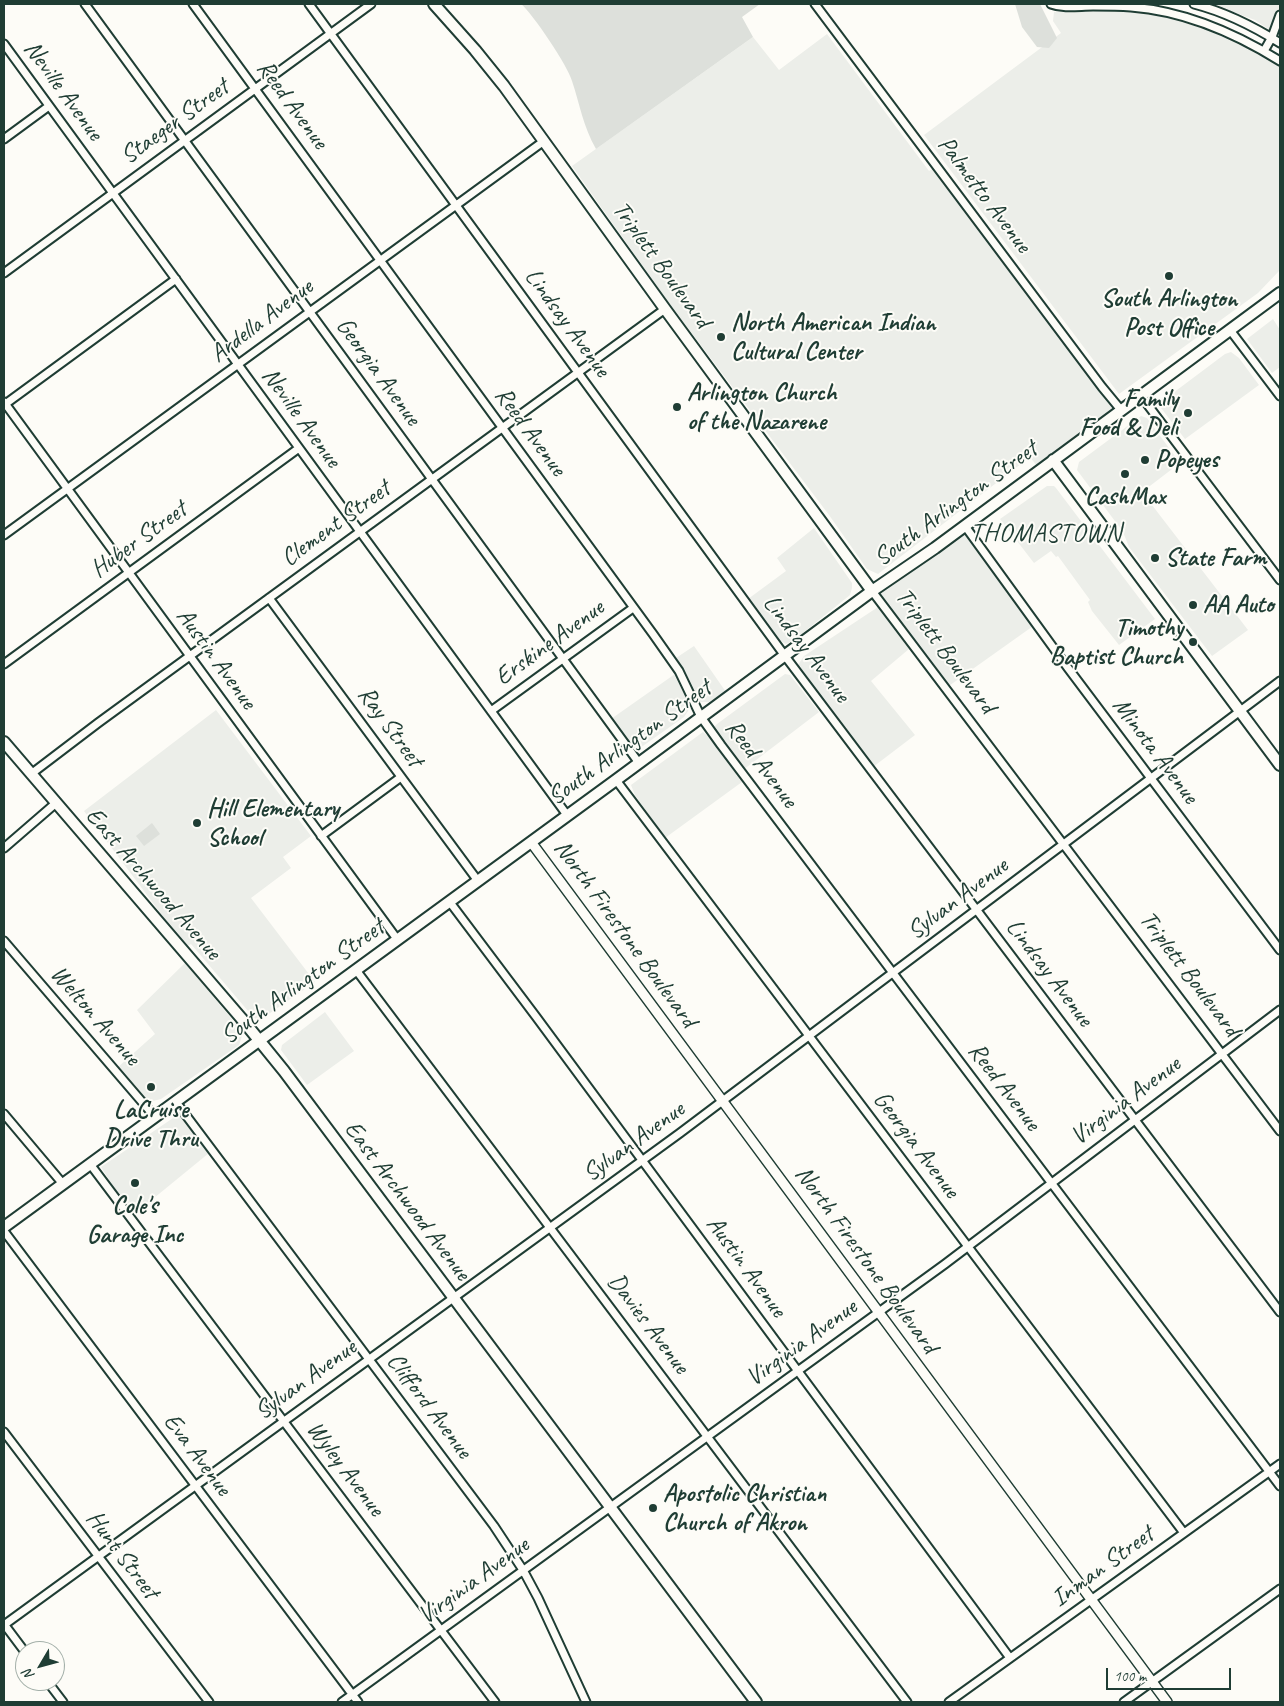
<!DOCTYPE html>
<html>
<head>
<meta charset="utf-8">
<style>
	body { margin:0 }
	#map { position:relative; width:1284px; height:1706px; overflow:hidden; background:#fdfcf7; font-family:Caveat,sans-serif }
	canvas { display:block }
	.frame { position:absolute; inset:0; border:5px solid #1f3d34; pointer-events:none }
	.north { position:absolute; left:15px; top:1641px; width:50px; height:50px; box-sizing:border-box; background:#fdfcf7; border:1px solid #a4b0a9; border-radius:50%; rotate:233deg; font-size:14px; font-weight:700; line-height:20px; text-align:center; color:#1f3d34 }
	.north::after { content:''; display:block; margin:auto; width:18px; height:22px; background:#1f3d34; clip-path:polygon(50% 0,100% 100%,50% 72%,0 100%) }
	.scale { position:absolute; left:1106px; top:1668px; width:125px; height:22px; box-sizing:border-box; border:2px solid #1f3d34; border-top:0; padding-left:6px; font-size:15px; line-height:18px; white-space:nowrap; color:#1f3d34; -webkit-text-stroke:4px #fdfcf7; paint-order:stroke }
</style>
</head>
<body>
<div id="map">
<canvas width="1284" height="1706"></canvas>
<div class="frame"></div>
<div class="north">N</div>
<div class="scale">100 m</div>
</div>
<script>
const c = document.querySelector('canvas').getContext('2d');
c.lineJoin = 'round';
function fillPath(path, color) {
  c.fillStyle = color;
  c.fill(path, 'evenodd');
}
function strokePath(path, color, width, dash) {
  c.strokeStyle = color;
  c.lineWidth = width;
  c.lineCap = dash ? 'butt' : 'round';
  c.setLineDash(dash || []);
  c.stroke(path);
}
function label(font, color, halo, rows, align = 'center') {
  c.font = font + ' Caveat,sans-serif';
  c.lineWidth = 4;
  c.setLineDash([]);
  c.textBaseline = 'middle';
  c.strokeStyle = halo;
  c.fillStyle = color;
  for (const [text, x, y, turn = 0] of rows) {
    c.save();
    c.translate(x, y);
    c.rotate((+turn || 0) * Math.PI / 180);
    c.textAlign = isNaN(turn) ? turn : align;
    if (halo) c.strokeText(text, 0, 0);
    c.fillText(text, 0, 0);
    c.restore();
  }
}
fillPath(new Path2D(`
	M1211,4h69v33l-25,-17z
	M1110,9l33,2 84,24 53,31v204l-22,23 -139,101 -195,-259 137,-102 -8,-12 1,-9 23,-2z
	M827,34l102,137 8,-5 184,244 -81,60 -10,-13 -152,117 -11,-5 -38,-54 -163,-216 -94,-133 181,-129 26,33z
	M1273,319l7,11v37l-8,6 -25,-34z
	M1231,352l8,6 20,27 -74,54 -24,-31v-6l64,-48z
	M1141,416l6,2 33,45 -38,29 106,138 -36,26 -83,-109 -6,-15 -46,-62 2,-8z
	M1047,486h7l2,2 99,131 -36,26 -27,-34 -4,-9 2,-2 -32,-44 -2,1 -5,-6 -17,12 -34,-44z
	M965,526l71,98 -90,64 -74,-97z
	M814,528l38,55v5l-2,7 -56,45 -8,4 -7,-4 -31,-41 38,-28 -9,-13z
	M878,607l31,42 -38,32 44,54 -42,32 -75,-102 6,-9z
	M694,646l32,46 -17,10h-9l-24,-44z
	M675,674l14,31 -1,6 -4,6 -44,31 -7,-1 -22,-28z
	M785,674l5,1 29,37 -76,58 -22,-29 -8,-13 4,-4z
	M216,710l95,126 -28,21 8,11 -40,30 64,84 -55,38 -6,-2 -63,-74 -5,3 -102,-136z
	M703,732l8,7 31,43 -77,56 -30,-43 -4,-10z
	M185,963l56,67 1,6 -3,9 -78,54 -12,3 -32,-34 38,-34 -18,-24z
	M325,1012l29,39 -47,34 -26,-35 1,-5z
	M179,1114l30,39 -77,63 -31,-49z`), '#eceee9');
fillPath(new Path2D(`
	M521,4h239l-18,13 11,20 -157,112c-13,-23 -16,-44 -24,-68 -4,-15 -39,-67 -51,-77z
	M1015,4h25l17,34 -8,10 -12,-1 -15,-20z
	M152,823l8,11 -16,12 -8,-10z`), '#dde0db');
const minor = new Path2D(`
	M85,4l554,759
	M193,4l460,630 26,37 22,46 20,28 559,741
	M309,4l476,652 495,656
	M815,4l287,383 19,23
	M1051,4c13,5 28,2 42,2 12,0 25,0 38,1 53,4 104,26 149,54
	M1194,4c31,8 59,22 86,39
	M4,44l563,771
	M1264,51l8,-14 8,-22
	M4,139l45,-33
	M4,273l367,-269
	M1230,330l50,66
	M1141,396l139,184
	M4,402l393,537
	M4,405l172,-126
	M965,526l103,142 212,282
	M4,535l540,-394
	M872,591l408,540
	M269,598l209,283
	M4,664l295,-216
	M491,711l142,-103
	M31,774l67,-51 567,-414
	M616,780l568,753
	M321,836l80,-59
	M4,848l52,-45
	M449,901l88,117 473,640
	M4,941l151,176
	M356,970l551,732
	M176,1102l318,424 29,44 15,28 48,104
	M4,1114l59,70
	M90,1164l405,538
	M4,1231l354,471
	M4,1432l205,270
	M4,1624l21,28
	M4,1625l676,-492 600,-452
	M47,1681l16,21
	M342,1702l603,-438 335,-254
	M949,1702l331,-238
	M1124,1702l156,-113`);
const tertiary = new Path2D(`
	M531,842l636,860`);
const secondary = new Path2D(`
	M434,4l41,46 29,36 161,223 207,282
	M1053,460l227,305
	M4,742l237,276 43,53 472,631
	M4,1227l612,-447 256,-189 63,-43 345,-255`);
strokePath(minor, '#1f3d34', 11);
strokePath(tertiary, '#1f3d34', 12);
strokePath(secondary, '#1f3d34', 14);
strokePath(minor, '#fdfcf7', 7);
strokePath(tertiary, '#fdfcf7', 9);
strokePath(secondary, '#fdfcf7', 10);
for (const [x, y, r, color] of [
	[1169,276,5,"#1f3d34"],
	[721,337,5,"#1f3d34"],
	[677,407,5,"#1f3d34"],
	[1188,413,5,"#1f3d34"],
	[1145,460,5,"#1f3d34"],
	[1125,474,5,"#1f3d34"],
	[1155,558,5,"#1f3d34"],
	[1193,605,5,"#1f3d34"],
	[1193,642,5,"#1f3d34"],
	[197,823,5,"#1f3d34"],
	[151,1087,5,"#1f3d34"],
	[135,1183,5,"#1f3d34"],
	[653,1508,5,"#1f3d34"]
]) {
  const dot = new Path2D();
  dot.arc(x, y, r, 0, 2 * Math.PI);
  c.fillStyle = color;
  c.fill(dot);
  strokePath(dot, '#fdfcf7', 2);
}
label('25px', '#1f3d34', '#fdfcf7', [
	["Neville Avenue",63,91,54],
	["Reed Avenue",292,105,54],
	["Staeger Street",175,122,-36],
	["Palmetto Avenue",984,195,53],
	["Triplett Boulevard",661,265,54],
	["Ardella Avenue",262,321,-37],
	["Lindsay Avenue",567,323,54],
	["Georgia Avenue",378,372,54],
	["Neville Avenue",301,418,54],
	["Reed Avenue",530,432,54],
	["South Arlington Street",956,504,-36],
	["Clement Street",336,524,-36],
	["Huber Street",139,540,-36],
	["Erskine Avenue",550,643,-36],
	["Lindsay Avenue",806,649,53],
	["Triplett Boulevard",945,651,53],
	["Austin Avenue",216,659,54],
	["Ray Street",390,727,54],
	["South Arlington Street",630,743,-36],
	["Minota Avenue",1155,751,53],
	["Reed Avenue",761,764,53],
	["East Archwood Avenue",153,884,49],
	["Sylvan Avenue",958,899,-37],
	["North Firestone Boulevard",625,934,54],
	["Lindsay Avenue",1049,973,53],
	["Triplett Boulevard",1189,974,53],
	["South Arlington Street",303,982,-36],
	["Welton Avenue",95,1016,49],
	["Reed Avenue",1004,1087,53],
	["Virginia Avenue",1126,1101,-37],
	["Sylvan Avenue",634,1142,-36],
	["Georgia Avenue",916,1145,53],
	["East Archwood Avenue",407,1201,53],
	["North Firestone Boulevard",866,1260,54],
	["Austin Avenue",746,1267,54],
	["Davies Avenue",648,1324,53],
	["Virginia Avenue",802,1343,-36],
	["Sylvan Avenue",306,1380,-36],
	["Clifford Avenue",429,1406,53],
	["Eva Avenue",197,1455,53],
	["Wyley Avenue",345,1469,53],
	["Hunt Street",122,1555,53],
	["Inman Street",1103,1567,-36],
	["Virginia Avenue",474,1581,-36]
]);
label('bold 25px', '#1f3d34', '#fdfcf7', [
	["South Arlington",1169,299,"center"],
	["Post Office",1169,328,"center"],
	["North American Indian",731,323],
	["Cultural Center",731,352],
	["Arlington Church",687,393],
	["of the Nazarene",687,422],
	["Family",1178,399,"right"],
	["Food & Deli",1178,428,"right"],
	["Popeyes",1155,460],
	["CashMax",1125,497,"center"],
	["State Farm",1165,558],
	["AA Auto",1203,605],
	["Timothy",1183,628,"right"],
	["Baptist Church",1183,657,"right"],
	["Hill Elementary",207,809],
	["School",207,838],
	["LaCruise",151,1110,"center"],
	["Drive Thru",151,1139,"center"],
	["Cole's",135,1206,"center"],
	["Garage Inc",135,1235,"center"],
	["Apostolic Christian",663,1494],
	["Church of Akron",663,1523]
], 'left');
c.letterSpacing = '1px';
label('26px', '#1f3d34', '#fdfcf7', [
	["THOMASTOWN",1046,534]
]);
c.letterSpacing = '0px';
</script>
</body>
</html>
